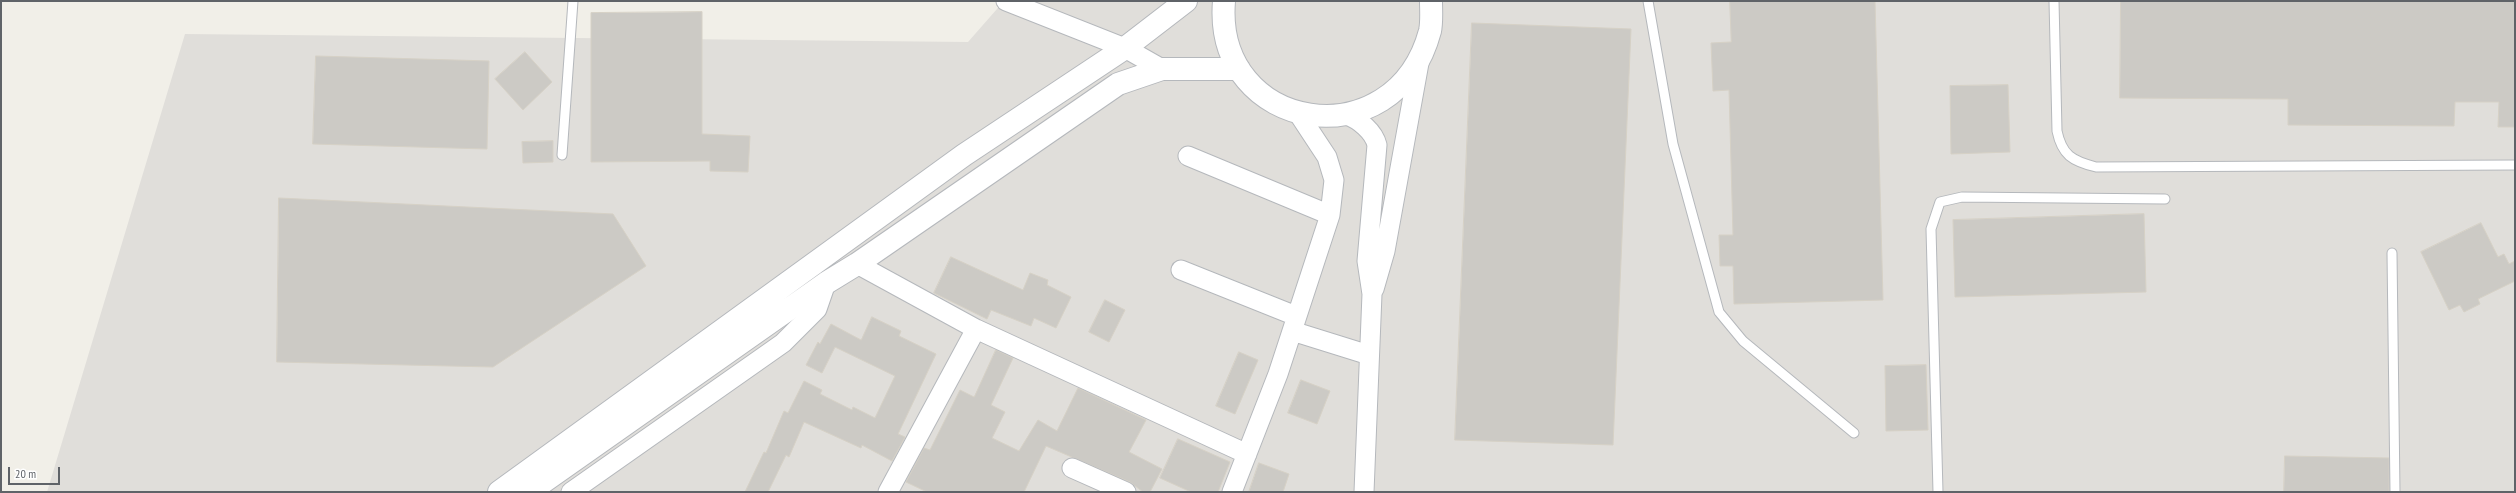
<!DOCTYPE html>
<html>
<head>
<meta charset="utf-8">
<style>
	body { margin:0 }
	#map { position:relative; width:2516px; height:493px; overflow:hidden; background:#f1efe8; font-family:"PT Sans Narrow",sans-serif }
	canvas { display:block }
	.frame { position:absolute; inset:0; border:2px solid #5f6368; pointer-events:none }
	.scale { position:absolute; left:8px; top:467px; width:52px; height:18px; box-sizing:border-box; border:2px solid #5f6368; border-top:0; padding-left:5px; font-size:12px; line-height:14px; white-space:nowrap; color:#5f6368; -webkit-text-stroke:3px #fff; paint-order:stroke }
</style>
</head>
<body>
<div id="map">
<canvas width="2516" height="493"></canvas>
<div class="frame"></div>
<div class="scale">20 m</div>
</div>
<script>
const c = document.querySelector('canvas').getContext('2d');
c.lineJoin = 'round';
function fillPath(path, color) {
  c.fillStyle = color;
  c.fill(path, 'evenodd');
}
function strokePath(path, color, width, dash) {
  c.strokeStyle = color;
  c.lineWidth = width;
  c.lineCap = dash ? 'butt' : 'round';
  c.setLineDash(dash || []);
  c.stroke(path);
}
fillPath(new Path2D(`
	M1004,1h1511v491h-2468l138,-458 783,8z`), '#e0deda');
const building = new Path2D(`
	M1730,1h145l8,299 -149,4 -1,-38h-13l-1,-31h14l-4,-145 -16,1 -2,-48 20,-1z
	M2121,1h394v126h-17l1,-25h-44l-1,24 -166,-1v-26l-168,-1z
	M702,12v122l48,2 -2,36 -38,-1v-10l-119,1v-149z
	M1472,23l159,6 -18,416 -158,-5z
	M525,52l27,30 -29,28 -28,-31z
	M316,56l173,5 -2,88 -174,-5z
	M2008,85l2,67 -59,2 -1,-68z
	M553,141v21l-30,1 -1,-21z
	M279,198l334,16 33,52 -153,101 -216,-5z
	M2144,214l2,78 -191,5 -2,-77z
	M2481,223l17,34 6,-3 5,10 6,-3v20l-37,18 2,5 -16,8 -4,-7 -11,5 -28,-58z
	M951,257l72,33 7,-17 18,7 -1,5 24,12 -15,31 -22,-10 -3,8 -40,-16 -4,9 -53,-26z
	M1105,300l20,10 -16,32 -20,-10z
	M872,317l29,14 -2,5 37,18 -38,80 7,3 -13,24 -30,-16 -1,3 -57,-26 -15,35 -3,-2 -18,37h-23l19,-40 2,1 18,-42 4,2 16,-32 18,9 -2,4 32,16 1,-3 22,11 20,-42 -60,-29 -13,26 -16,-8 12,-23 2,2 11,-20 30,16z
	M996,350l17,8 -22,47 14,7 -13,26 27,13 19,-31 19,11 21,-43 68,32 -17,32 33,17 -12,23h-7l-13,-10 -84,-36 -22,46h-97l-21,-10 18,-34 6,2 30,-60 14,7z
	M1239,352l19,8 -23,54 -19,-8z
	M1926,365l2,65 -42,1 -1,-65z
	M1301,380l29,11 -13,33 -29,-11z
	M1178,439l52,23 -12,30h-27l-31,-14z
	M2285,456l104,2v34h-105z
	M1259,463l30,11 -6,18h-34z`);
fillPath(building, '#cccac5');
strokePath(building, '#d6d1c6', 1);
const service = new Path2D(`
	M1648,1l25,143 46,168 24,29 111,92
	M2054,1l3,130c5,24 15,30 39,36l419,-2
	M562,155l11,-154
	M2392,253l3,239
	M1938,492l-7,-263 9,-27 22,-5 203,2`);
const minor = new Path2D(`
	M1006,1l119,47 37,21
	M1346,115c13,4 28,17 31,30l-10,116 5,33 -8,198
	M1188,156l142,59
	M857,264l119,65 271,125
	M1181,270l115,46
	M1374,289l11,-38 34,-188
	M1292,331l77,24
	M1072,468l54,24
	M571,492l212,-149 34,-34 9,-26
	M888,492l88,-163
	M1232,492l46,-118 52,-159 4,-35 -7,-23 -29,-44`);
const tertiary = new Path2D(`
	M1224,1c-11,132 171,161 206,30 2,-9 1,-21 1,-30
	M499,492l465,-337 161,-107 61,-47
	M529,492l297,-209 31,-19 261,-180 44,-15h77`);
strokePath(service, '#b5b8bc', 11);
strokePath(minor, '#b5b8bc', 21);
strokePath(tertiary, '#b5b8bc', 24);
strokePath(service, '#fff', 9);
strokePath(minor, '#fff', 19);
strokePath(tertiary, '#fff', 22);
</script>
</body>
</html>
